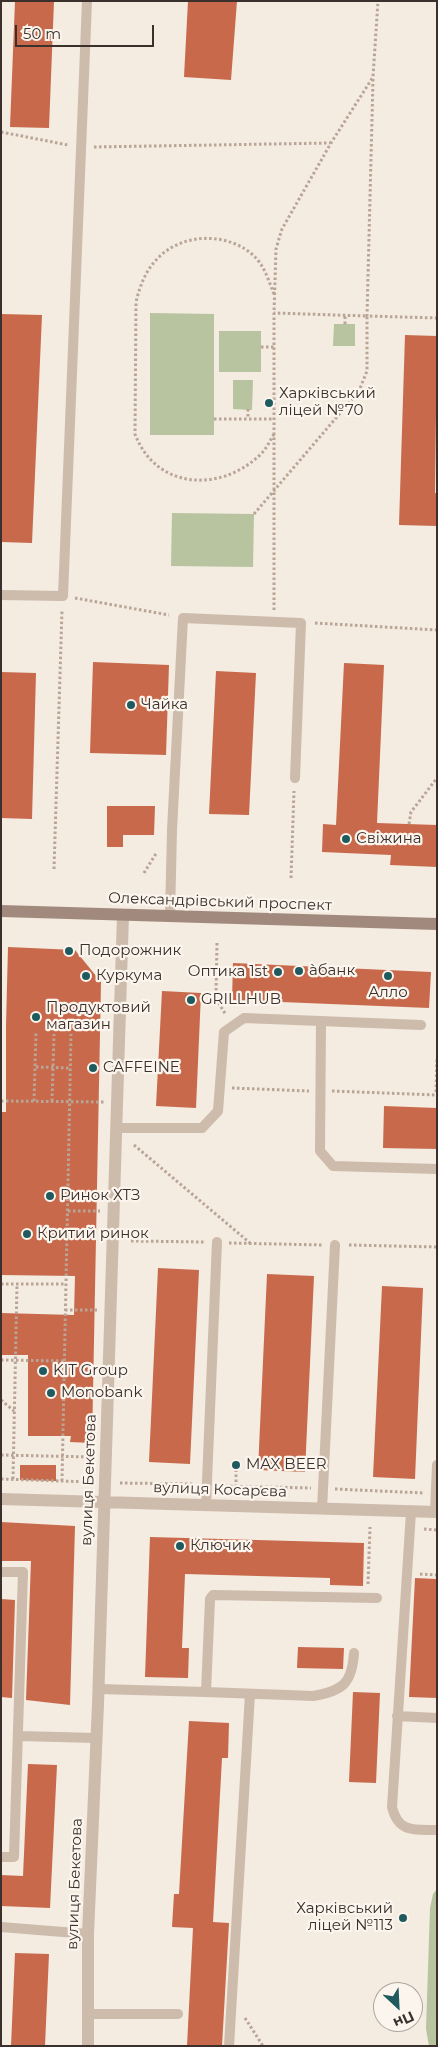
<!DOCTYPE html>
<html>
<head>
<meta charset="utf-8">
<style>
	body { margin:0 }
	#map { position:relative; width:438px; height:2047px; overflow:hidden; background:#f4ebe1; font-family:Montserrat,sans-serif }
	canvas { display:block }
	.frame { position:absolute; inset:0; border:2px solid #3b302b; pointer-events:none }
	.north { position:absolute; left:373px; top:1982px; width:50px; height:50px; box-sizing:border-box; background:#fbf5ee; border:1px solid #aea6a0; border-radius:50%; rotate:155deg; font-size:14px; font-weight:700; line-height:20px; text-align:center; color:#3b302b }
	.north::after { content:''; display:block; margin:auto; width:18px; height:22px; background:#1f5a5e; clip-path:polygon(50% 0,100% 100%,50% 72%,0 100%) }
	.scale { position:absolute; left:15px; top:25px; width:139px; height:22px; box-sizing:border-box; border:2px solid #3b302b; border-top:0; padding-left:6px; font-size:15px; line-height:18px; white-space:nowrap; color:#3b302b; -webkit-text-stroke:4px #fbf5ee; paint-order:stroke }
</style>
</head>
<body>
<div id="map">
<canvas width="438" height="2047"></canvas>
<div class="frame"></div>
<div class="north">Пн</div>
<div class="scale">50 m</div>
</div>
<script>
const c = document.querySelector('canvas').getContext('2d');
c.lineJoin = 'round';
function fillPath(path, color) {
  c.fillStyle = color;
  c.fill(path, 'evenodd');
}
function strokePath(path, color, width, dash) {
  c.strokeStyle = color;
  c.lineWidth = width;
  c.lineCap = dash ? 'butt' : 'round';
  c.setLineDash(dash || []);
  c.stroke(path);
}
function label(font, color, halo, rows, align = 'center') {
  c.font = font + ' Montserrat,sans-serif';
  c.lineWidth = 4.5;
  c.setLineDash([]);
  c.textBaseline = 'middle';
  c.strokeStyle = halo;
  c.fillStyle = color;
  for (const [text, x, y, turn = 0] of rows) {
    c.save();
    c.translate(x, y);
    c.rotate((+turn || 0) * Math.PI / 180);
    c.textAlign = isNaN(turn) ? turn : align;
    if (halo) c.strokeText(text, 0, 0);
    c.fillText(text, 0, 0);
    c.restore();
  }
}
fillPath(new Path2D(`
	M150,313l64,1v121h-64z
	M334,324h21v22h-22z
	M219,331h42v41h-42z
	M233,380h20l-1,30 -19,-1z
	M172,513l82,1 -1,53 -82,-1z
	M437,1889v157h-8l-3,-17 4,-121 3,-14z`), '#b8c4a0');
fillPath(new Path2D(`
	M15,1h39l-5,127 -39,-1z
	M188,1h49l-6,79 -47,-3z
	M1,314l41,1 -10,228 -31,-1z
	M405,335l32,1 -2,157h2v33l-38,-1z
	M93,662l76,3 -3,90 -76,-2z
	M344,663l40,2 -7,158 60,2v42l-47,-2 1,-10 -69,-3 1,-28 13,1z
	M216,671l40,2 -7,142 -40,-1z
	M1,672l35,1 -4,146 -31,-1z
	M107,806h48l-1,29h-31v12h-16z
	M8,947l67,3 26,32 -9,461 -22,-1 1,-6h-43v-81h-27v-42l73,2 1,-39 -74,-1v-163h5v-87z
	M233,963l198,9 -2,36 -197,-8z
	M162,991l39,2 -5,115 -40,-2z
	M384,1106l53,2v41l-54,-1z
	M158,1268l41,2 -9,194 -41,-2z
	M267,1274l47,2 -9,196 -47,-2z
	M382,1286l41,2 -8,191 -42,-2z
	M20,1465h36v16l-36,-1z
	M1,1522l74,4 -5,179 -44,-5 5,-139h-30z
	M150,1537l214,6 -1,43 -33,-1v-7l-145,-4 -3,74h7l-1,30 -43,-1z
	M415,1578l22,1v119l-28,-1z
	M1,1599l14,1 -3,98 -11,-1z
	M298,1647l46,1 -1,21 -46,-1z
	M353,1692l27,1 -4,90 -27,-1z
	M189,1721l40,2 -1,35h-6l-9,164 16,1 -7,123h-35l6,-118 -21,-1 2,-33h5z
	M28,1764l29,1 -7,143 -49,-2v-31l22,1z
	M15,1953l34,1 -4,92h-34z`), '#c8694b');
strokePath(new Path2D(`
	M373,79l-6,237 70,2
	M1,132l67,13
	M94,147l236,-4
	M274,294c-5,-12 -9,-27 -19,-37 -25,-25 -72,-25 -97,1 -12,12 -18,27 -22,44l-1,132c21,56 86,59 126,20 5,-5 9,-13 13,-20
	M345,324v-9
	M261,347h13
	M248,409v10
	M214,419h60
	M254,514l105,-123 8,-20v-55l-93,-3
	M75,598l94,17
	M274,610v-297l2,-64 6,-20 49,-86 42,-66 5,-76
	M315,623l122,7
	M409,824l2,-12 26,-34
	M54,869l8,-259
	M144,873l13,-21
	M291,878l3,-87
	M217,943l-1,52 2,7 8,13
	M36,1067l34,1
	M232,1088l77,3
	M332,1091l105,4
	M436,1092l1,-35
	M1,1101l103,1
	M34,1101l2,-68
	M52,1101l2,-67
	M134,1145l116,98
	M68,1211h32
	M131,1241l74,1
	M229,1243l94,2
	M349,1245l88,2
	M1,1284h65
	M65,1310h32
	M1,1360l63,1
	M1,1400l13,11
	M1,1455l90,2
	M1,1479l90,3
	M13,1479l4,-195
	M62,1481l9,-447
	M120,1483l74,1
	M220,1486l91,2
	M236,1487v-17
	M335,1489l89,4
	M424,1529l13,1
	M420,1574l17,1
	M368,1584l2,-57
	M245,2018l18,28`), '#b9a596', 3, [2.5, 2.5]);
strokePath(new Path2D(`
	M1,595l62,1 24,-595
	M170,916l2,-86 11,-212 118,5 -6,155
	M321,1021l-1,130 13,15 104,3
	M116,1128h86l16,-17 6,-79 20,-14 177,7
	M206,1505l11,-263
	M322,1509l13,-264
	M411,1512l-19,295c6,26 23,23 45,23
	M435,1512l2,-47
	M1,1572h22l-9,285h-13
	M99,1689l107,3 4,-93 3,-4 164,3
	M206,1692l107,4c30,-5 39,-13 41,-43
	M397,1716l40,2
	M18,1736l79,2
	M1,1927l87,7
	M88,2014h90
	M229,2046l21,-352`), '#cdbbac', 10);
strokePath(new Path2D(`
	M1,1499l436,13
	M88,2046v-112l10,-230 25,-789`), '#cdbbac', 12);
strokePath(new Path2D(`
	M1,911l436,13`), '#a18a7d', 12);
for (const [x, y, r, color] of [
	[269,403,5,"#1f5a5e"],
	[131,705,5,"#1f5a5e"],
	[346,839,5,"#1f5a5e"],
	[69,951,5,"#1f5a5e"],
	[299,971,5,"#1f5a5e"],
	[278,972,5,"#1f5a5e"],
	[86,976,5,"#1f5a5e"],
	[388,976,5,"#1f5a5e"],
	[191,1000,5,"#1f5a5e"],
	[36,1017,5,"#1f5a5e"],
	[93,1068,5,"#1f5a5e"],
	[50,1196,5,"#1f5a5e"],
	[27,1234,5,"#1f5a5e"],
	[43,1371,5,"#1f5a5e"],
	[51,1393,5,"#1f5a5e"],
	[236,1465,5,"#1f5a5e"],
	[180,1546,5,"#1f5a5e"],
	[403,1918,5,"#1f5a5e"]
]) {
  const dot = new Path2D();
  dot.arc(x, y, r, 0, 2 * Math.PI);
  c.fillStyle = color;
  c.fill(dot);
  strokePath(dot, '#fbf5ee', 2);
}
label('15px', '#3b302b', '#fbf5ee', [
	["Харківський",279,394],
	["ліцей №70",279,411],
	["Чайка",141,705],
	["Свіжина",356,839],
	["Подорожник",79,951],
	["а̀банк",309,971],
	["Оптика 1st",268,972,"right"],
	["Куркума",96,976],
	["Алло",388,993,"center"],
	["GRILLHUB",201,1000],
	["Продуктовий",46,1008],
	["магазин",46,1025],
	["CAFFEINE",103,1068],
	["Ринок ХТЗ",60,1196],
	["Критий ринок",37,1234],
	["KIT Group",53,1371],
	["Monobank",61,1393],
	["MAX BEER",246,1465],
	["Ключик",190,1546],
	["Харківський",393,1909,"right"],
	["ліцей №113",393,1926,"right"]
], 'left');
label('15px', '#3b302b', '#fbf5ee', [
	["Олександрівський проспект",220,902,2],
	["вулиця Бекетова",89,1480,-88],
	["вулиця Косарєва",220,1490,2],
	["вулиця Бекетова",75,1884,-88]
]);
</script>
</body>
</html>
